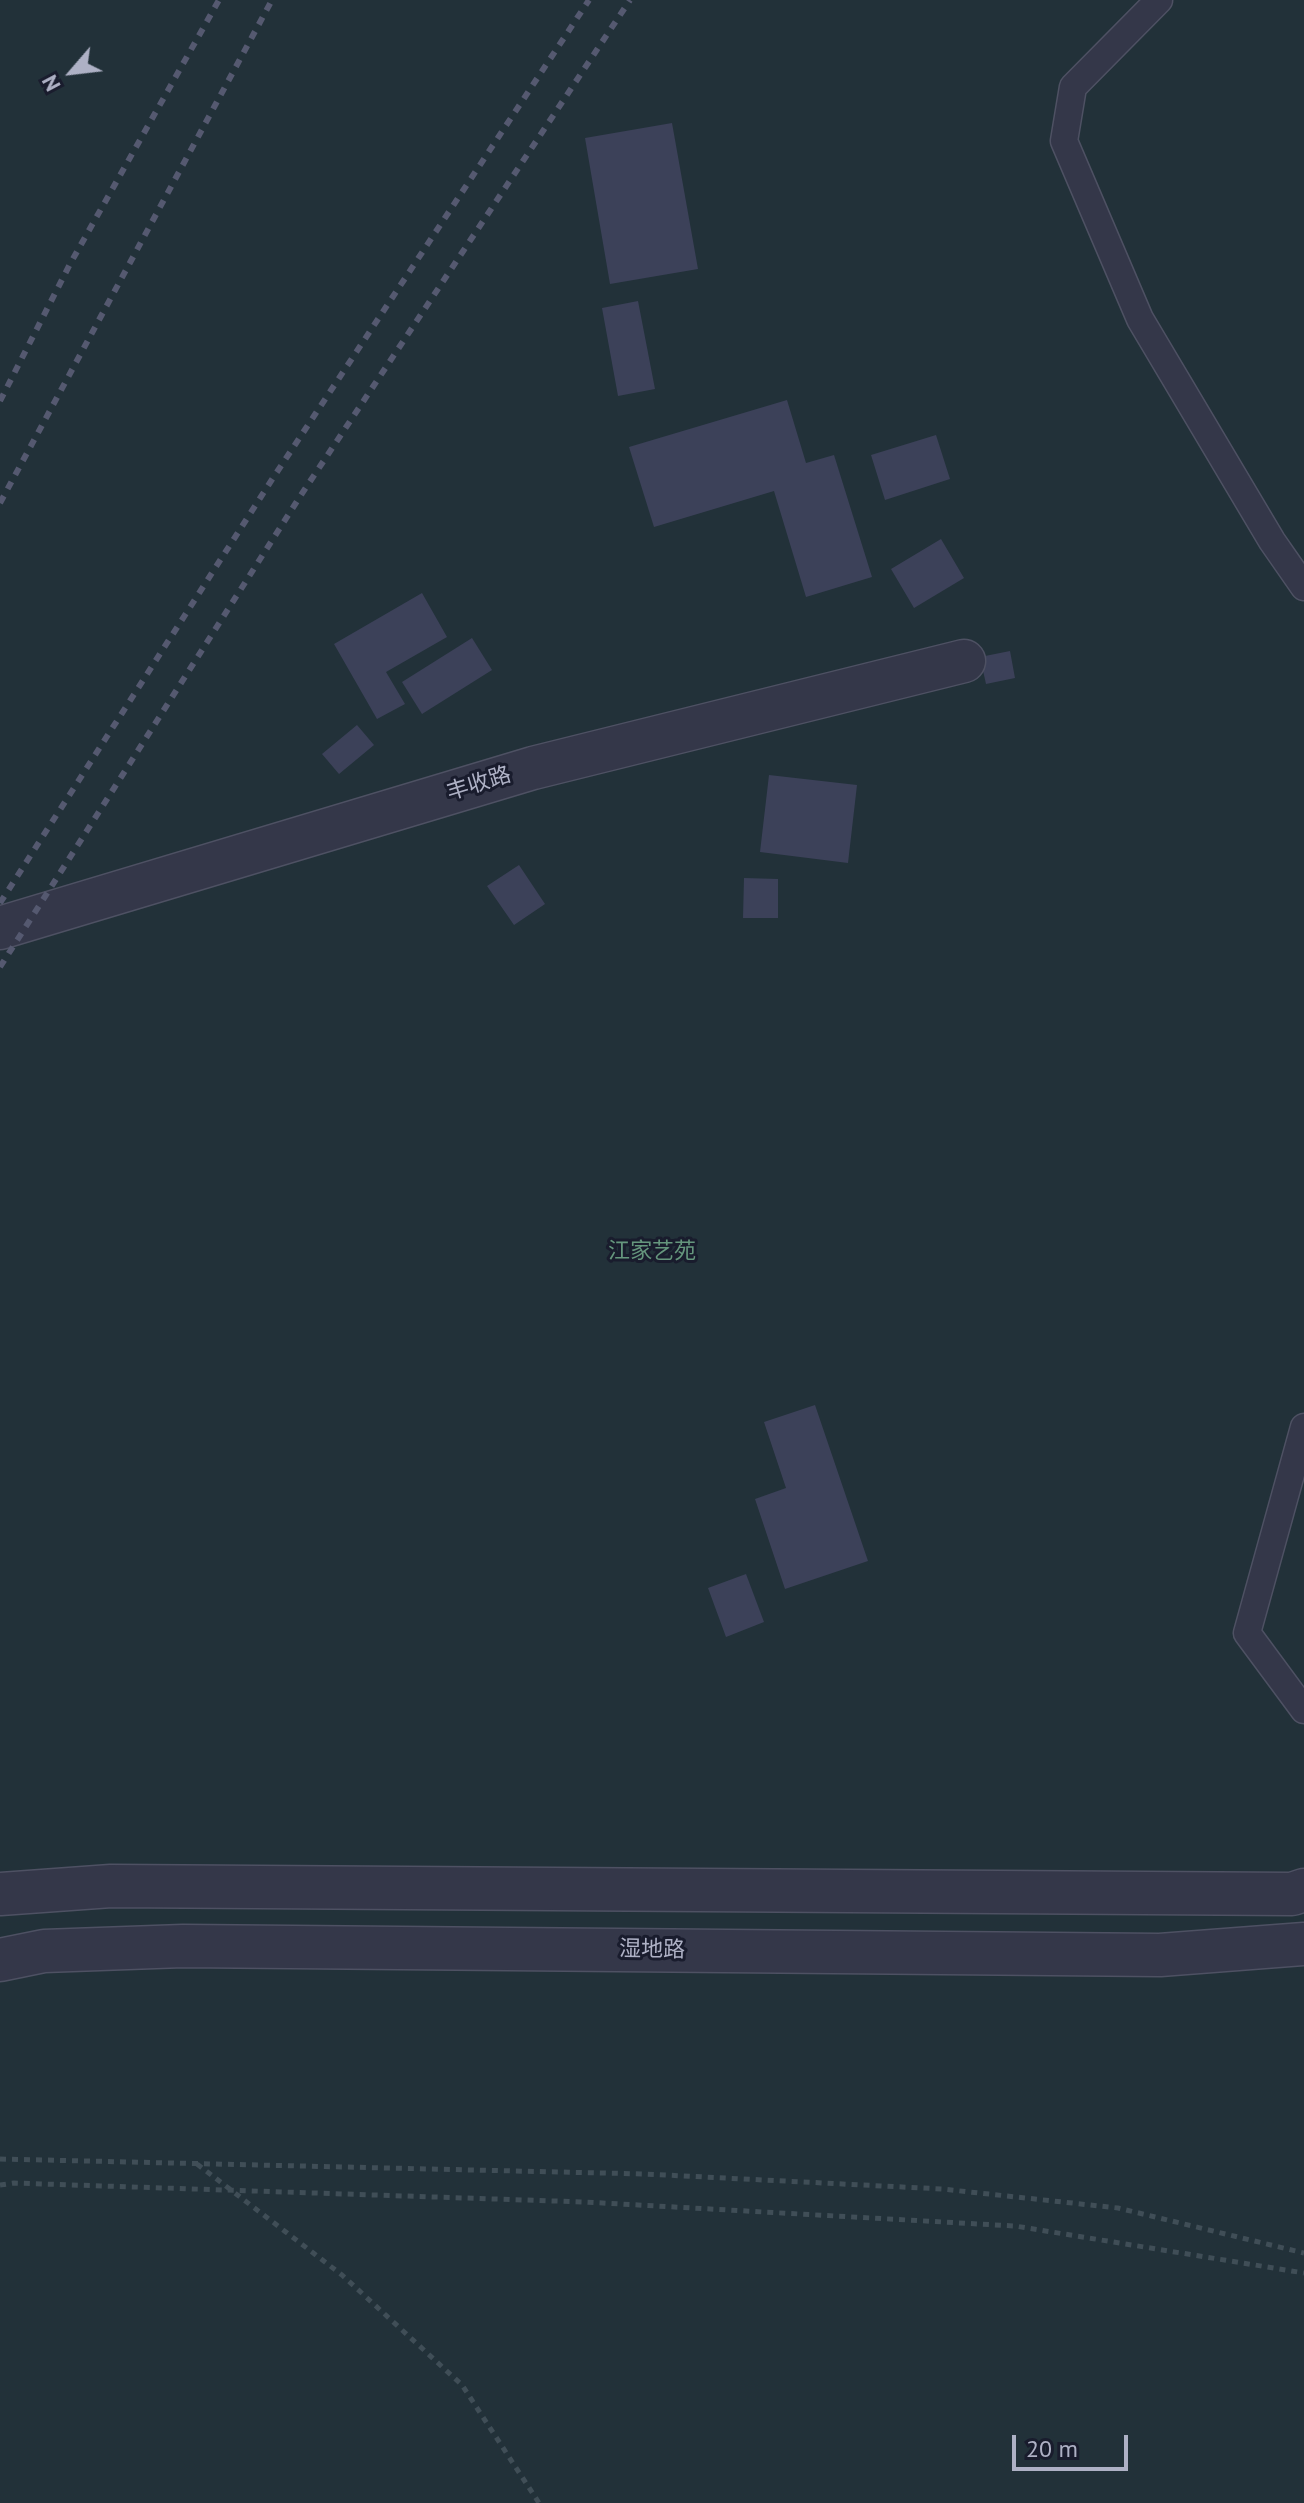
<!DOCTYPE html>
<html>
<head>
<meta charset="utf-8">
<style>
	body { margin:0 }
	#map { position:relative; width:1304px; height:2503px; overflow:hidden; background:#202438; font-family:"PT Sans",sans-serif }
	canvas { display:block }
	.north { position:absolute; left:32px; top:32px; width:80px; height:80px; -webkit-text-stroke:6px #191c2d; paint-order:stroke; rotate:242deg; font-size:22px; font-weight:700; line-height:32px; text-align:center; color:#aeb1c5 }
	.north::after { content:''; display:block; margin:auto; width:28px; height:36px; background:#aeb1c5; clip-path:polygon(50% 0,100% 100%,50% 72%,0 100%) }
	.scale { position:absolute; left:1012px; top:2435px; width:116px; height:36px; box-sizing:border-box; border:4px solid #aeb1c5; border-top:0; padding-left:10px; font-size:24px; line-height:28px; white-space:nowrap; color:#aeb1c5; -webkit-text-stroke:6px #191c2d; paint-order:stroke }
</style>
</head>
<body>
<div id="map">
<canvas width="1304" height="2503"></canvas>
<div class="north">N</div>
<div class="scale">20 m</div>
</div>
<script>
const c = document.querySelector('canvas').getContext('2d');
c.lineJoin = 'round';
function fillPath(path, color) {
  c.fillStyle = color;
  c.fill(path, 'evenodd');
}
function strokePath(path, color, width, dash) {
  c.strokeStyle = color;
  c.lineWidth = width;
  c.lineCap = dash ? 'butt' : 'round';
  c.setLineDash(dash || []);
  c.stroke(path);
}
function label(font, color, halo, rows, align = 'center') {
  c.font = font + ' "PT Sans","Noto Sans SC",sans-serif';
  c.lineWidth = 6;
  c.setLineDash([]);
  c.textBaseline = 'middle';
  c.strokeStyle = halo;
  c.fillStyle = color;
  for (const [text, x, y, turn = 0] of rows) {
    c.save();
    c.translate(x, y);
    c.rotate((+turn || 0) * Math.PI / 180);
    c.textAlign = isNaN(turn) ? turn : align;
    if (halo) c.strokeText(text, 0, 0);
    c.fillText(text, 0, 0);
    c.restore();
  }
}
fillPath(new Path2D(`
	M0,0h1304v2503h-1304z`), '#223139');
fillPath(new Path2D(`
	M672,123l26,146 -88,15 -25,-146z
	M638,301l17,88 -37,7 -16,-88z
	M787,400l19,63 28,-8 38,122 -66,20 -32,-106 -120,36 -25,-80z
	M936,435l14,44 -65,21 -14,-45z
	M941,539l23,39 -50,30 -23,-39z
	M422,593l25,44 -61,35 19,32 -28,15 -43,-75z
	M472,638l20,32 -70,44 -20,-32z
	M1010,651l5,27 -29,6 -6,-27z
	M357,725l17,20 -35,29 -17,-20z
	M769,775l88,10 -9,78 -88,-11z
	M519,865l26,39 -31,21 -27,-39z
	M744,878l34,1v39h-35z
	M815,1405l53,156 -83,28 -30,-90 31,-11 -22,-66z
	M746,1574l18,48 -38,15 -18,-49z`), '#3c4159');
const pedestrian = new Path2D(`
	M1159,0l-86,87 -9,54 76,178 132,222 32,46
	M1304,1427l-57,206 57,77`);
const tertiary = new Path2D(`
	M0,928l533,-160 431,-107
	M0,1894l111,-8 1181,8 12,-4
	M0,1960l44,-9 139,-5 977,9 144,-11`);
strokePath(pedestrian, '#4e5163', 29);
strokePath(tertiary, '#4e5163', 45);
strokePath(new Path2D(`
	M0,2159l645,15 297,15 176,19 186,45
	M197,2164l145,111 120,110 77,118
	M0,2185l14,-2 570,19 431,24 289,47`), '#404e57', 5, [6, 6]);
strokePath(pedestrian, '#343749', 26);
strokePath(tertiary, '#343749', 42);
strokePath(new Path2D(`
	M0,401l70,-137 149,-264
	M0,503l272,-503
	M0,903l273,-425 316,-478
	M0,967l299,-469 331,-498`), '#555970', 6, [8, 8]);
label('22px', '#aeb1c5', '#191c2d', [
	["丰收路",479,784,-17],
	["湿地路",652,1950,1]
]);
label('22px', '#65967d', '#191c2d', [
	["江家艺苑",652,1252]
]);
</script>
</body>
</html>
